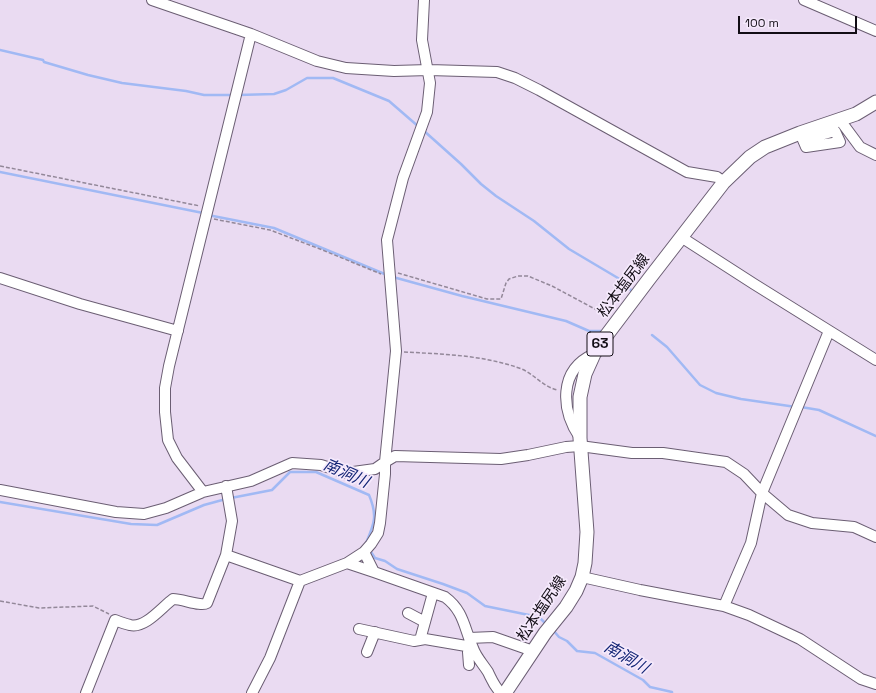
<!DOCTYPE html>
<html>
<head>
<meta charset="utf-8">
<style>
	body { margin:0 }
	#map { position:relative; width:876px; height:693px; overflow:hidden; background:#eadbf2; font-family:"Space Grotesk",sans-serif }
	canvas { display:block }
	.scale { position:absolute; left:738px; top:16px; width:119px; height:18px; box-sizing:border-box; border:2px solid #120d15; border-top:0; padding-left:5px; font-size:12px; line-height:14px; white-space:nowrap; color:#120d15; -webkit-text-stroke:3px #f5e9fc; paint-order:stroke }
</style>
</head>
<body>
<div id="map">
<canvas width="876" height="693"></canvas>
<div class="scale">100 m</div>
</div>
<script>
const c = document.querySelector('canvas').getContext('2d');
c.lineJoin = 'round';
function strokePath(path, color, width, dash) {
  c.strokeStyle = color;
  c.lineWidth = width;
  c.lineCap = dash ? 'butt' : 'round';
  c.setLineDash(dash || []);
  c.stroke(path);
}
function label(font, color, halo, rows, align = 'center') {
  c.font = font + ' "Space Grotesk","Noto Sans JP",sans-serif';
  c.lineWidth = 3.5;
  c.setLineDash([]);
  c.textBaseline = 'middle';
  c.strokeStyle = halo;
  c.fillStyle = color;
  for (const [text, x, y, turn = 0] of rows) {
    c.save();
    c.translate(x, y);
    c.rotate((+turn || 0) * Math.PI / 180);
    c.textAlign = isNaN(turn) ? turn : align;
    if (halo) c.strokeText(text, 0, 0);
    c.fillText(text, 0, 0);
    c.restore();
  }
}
strokePath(new Path2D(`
	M0,50l43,10 1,2 44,13 34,8 64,8 18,4h29
	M238,95l36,-1 12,-4 21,-12h26l56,23 30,26
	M423,130l38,34 20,20 15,12 38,25 35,28 59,35 4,9
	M0,172l203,41
	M208,215l66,13 113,47
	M393,277l69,19 104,25 23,10h12
	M652,335l15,12 33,38 16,8 25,6 55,8
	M801,407l18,3 57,26
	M231,498l41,-8 18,-18h26l53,23c9,21 5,29 -3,48l1,2
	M0,502l131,22 26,1 47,-20 22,-6
	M369,549l6,9 10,3 12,8 46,15 24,9 18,13 44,9 12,4 5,5
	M553,630l6,7 8,4 10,10 18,2 48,27 7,7 22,5v1`), '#a1b9f4', 2.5);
const minor = new Path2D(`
	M152,0l99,34 66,27 29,7 48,3 35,-1 68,2 18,6 24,12 148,82 30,5 7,5
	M804,0l72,31
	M840,120l20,27 16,8
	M800,133l6,14 34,-5 -5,-11 -25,7 -4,-7
	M681,237l73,47 122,76
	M0,278l80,26 98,27
	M580,438c-19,-28 -22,-68 14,-84
	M0,490l116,22 28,2 22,-6 37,-16 48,-11 41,-18 29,2 25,8 29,-4 10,-7 10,-6 106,3 27,-4 38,-8 14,-1 52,7h31l63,9 18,12 18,19 26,22 24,8 42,4 22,10
	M203,492l-26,-34 -9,-18 -3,-28v-24l4,-22 82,-332
	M364,552l10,20
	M226,555l74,26 47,-18 17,-11 7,-8 7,-11 2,-10 5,-49v-12l11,-111 -9,-111 16,-62 24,-66 3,-29 -8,-43 2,-40
	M347,563l27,9 71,25c19,14 19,31 28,51 3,9 10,16 15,24 4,8 6,14 13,21
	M582,577l58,13 84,16 25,9 51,24 61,40 15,5
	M724,606l27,-63 11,-50 67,-162
	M408,613l17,9
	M359,629l55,12 11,-2 47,8 -4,5 1,13
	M469,638l24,-1 40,14
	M420,640l13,-47
	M367,652l8,-20
	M86,693l29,-73c5,2 10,4 15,5 15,4 32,-18 43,-26 10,0 28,8 34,4l19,-48 6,-34 -6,-35
	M252,693l18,-35 30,-77`);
const major = new Path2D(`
	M505,693l40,-60 21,-26 10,-16 6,-14 3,-14 2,-31 -7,-94v-41l5,-23 9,-20 9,-14 46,-61 75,-97 26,-25 15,-10 35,-14 56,-19 20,-12`);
strokePath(minor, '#6b5e73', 12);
strokePath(major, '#6b5e73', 15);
strokePath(new Path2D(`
	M0,166l200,40
	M214,219l56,11 50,19 61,25
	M398,273l89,26h14l5,-16 3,-4 9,-3h10l24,10 56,30
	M404,352c38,2 78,3 115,16 15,5 23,19 39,22
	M0,601l39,7 54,-2 16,8`), '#938899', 1.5, [4, 2]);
strokePath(minor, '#fff', 10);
strokePath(major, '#fff', 13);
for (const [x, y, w] of [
	[600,344,26]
]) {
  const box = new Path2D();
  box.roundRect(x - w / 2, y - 12, w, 24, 3);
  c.fillStyle = '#f5e9fc';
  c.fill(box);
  strokePath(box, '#120d15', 1);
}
label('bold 14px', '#120d15', null, [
	["63",600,344]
]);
label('15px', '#120d15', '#f5e9fc', [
	["松本塩尻線",624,286,-53],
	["松本塩尻線",542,609,-56]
]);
label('italic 16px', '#122475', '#f5e9fc', [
	["南洞川",346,474,24],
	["南洞川",626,658,30]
]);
</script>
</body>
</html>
